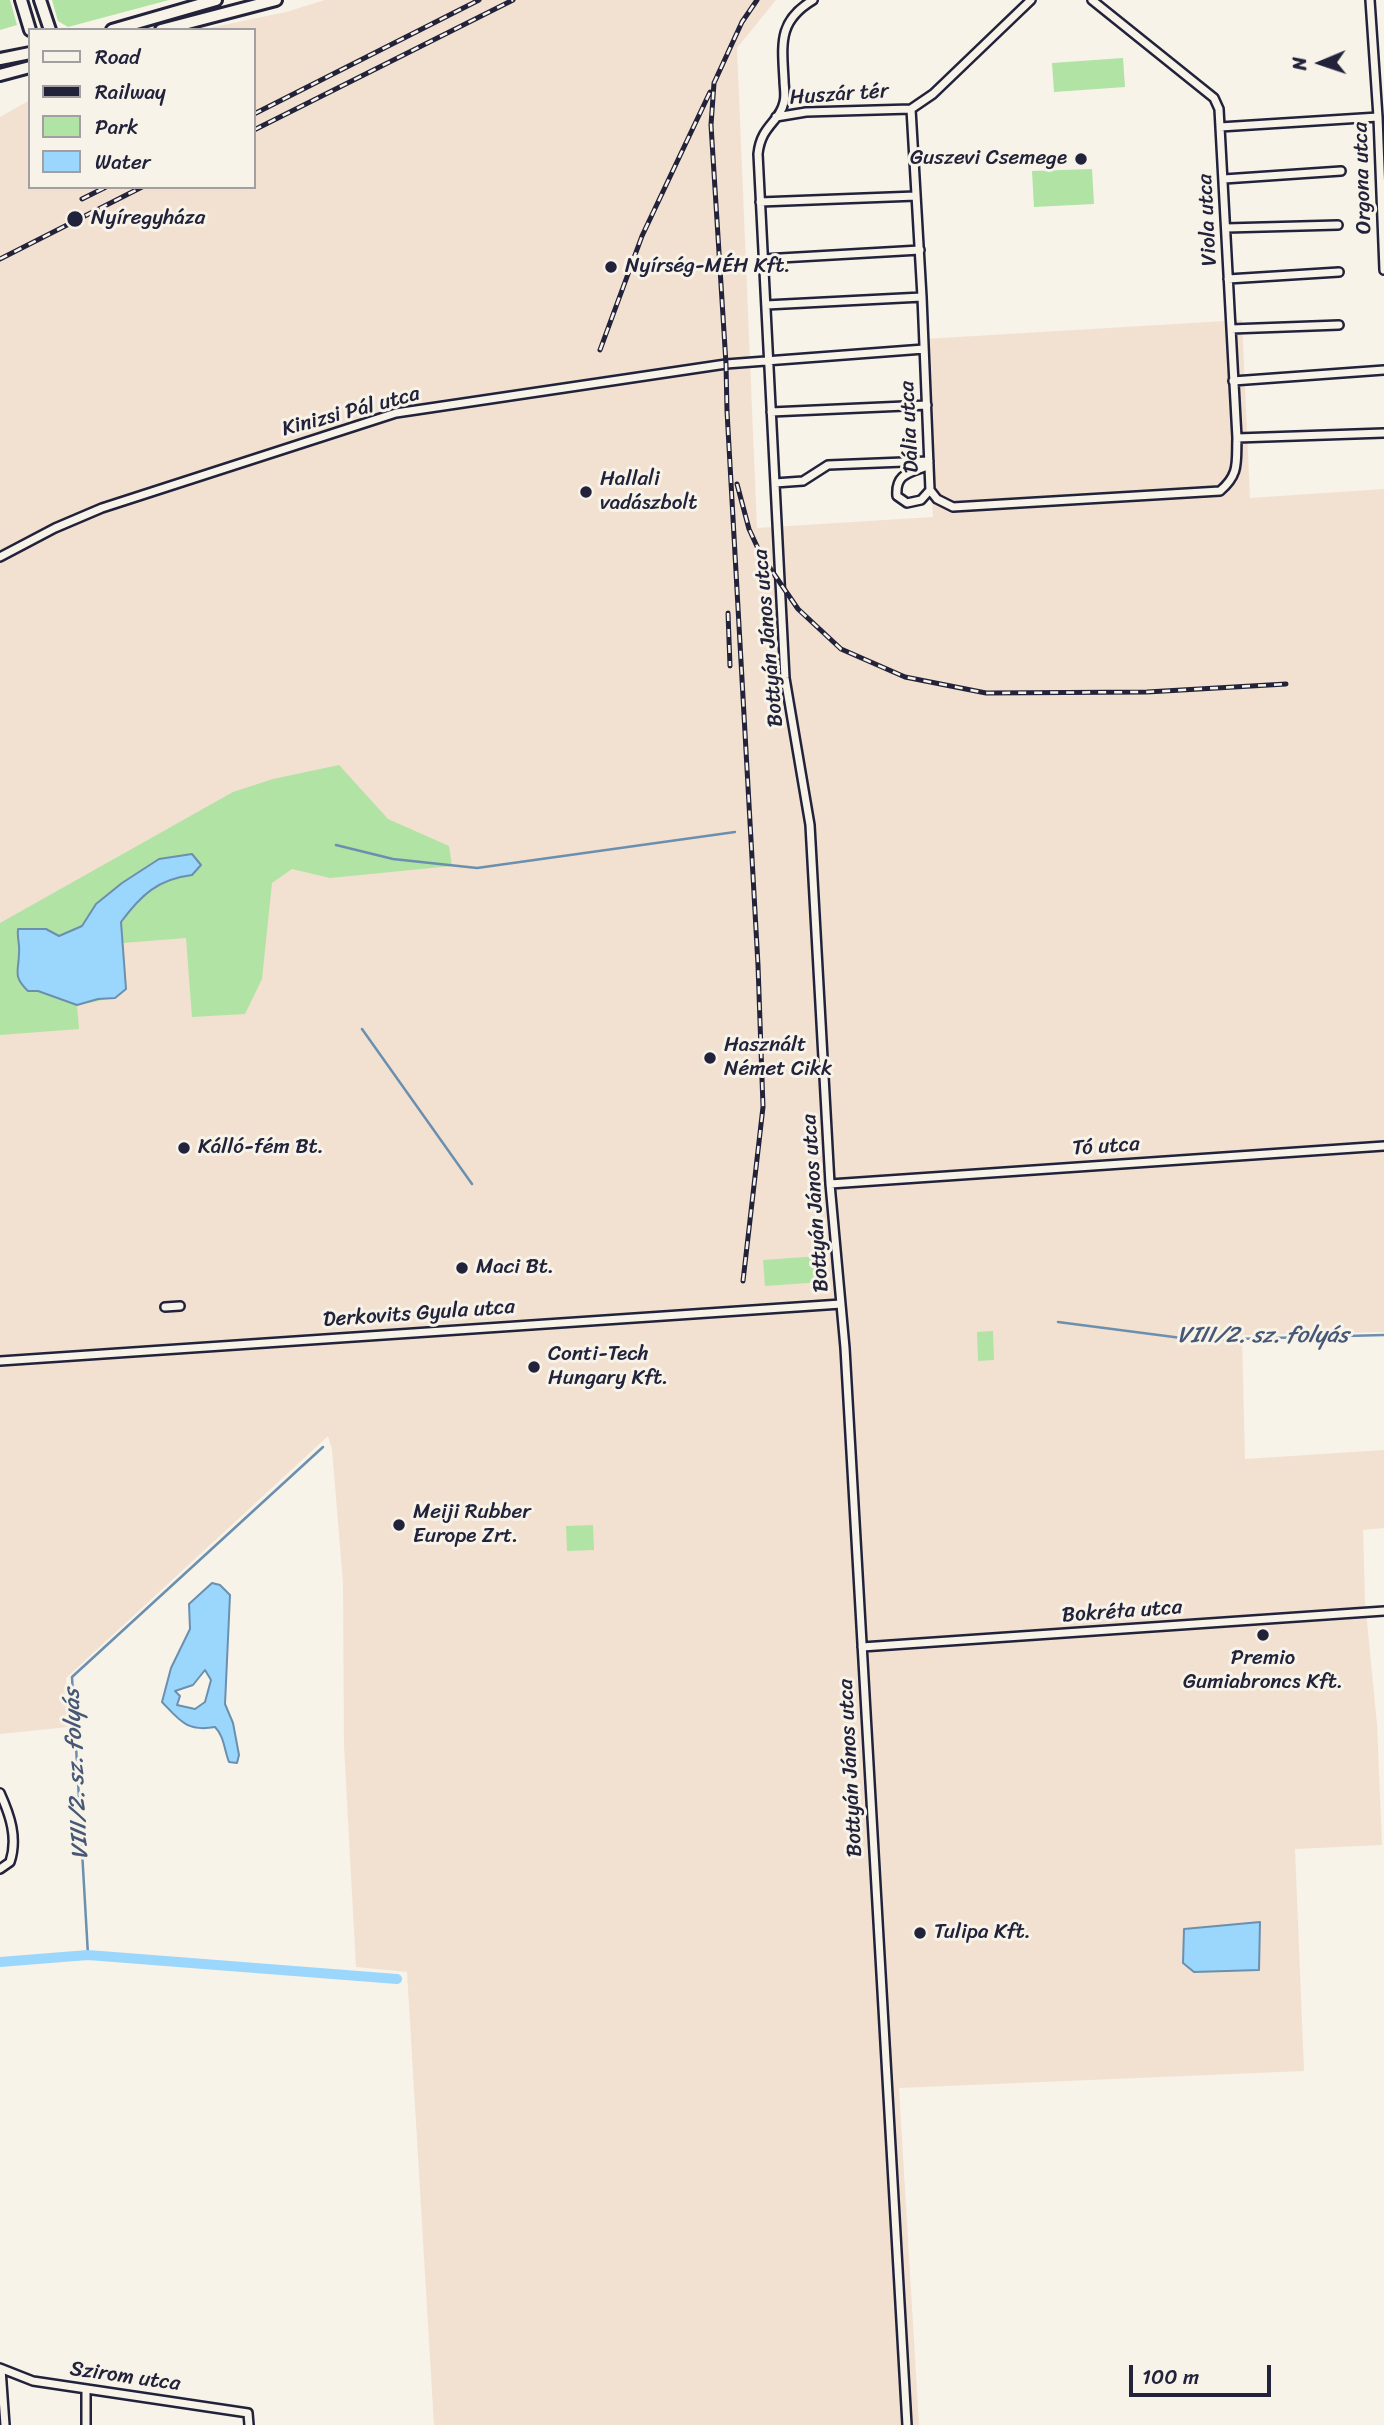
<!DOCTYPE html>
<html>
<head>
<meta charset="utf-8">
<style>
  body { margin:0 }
  #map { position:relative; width:1384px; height:2425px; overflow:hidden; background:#f7f3e8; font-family:Sriracha,sans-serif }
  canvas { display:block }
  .legend { position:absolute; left:28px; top:28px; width:228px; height:161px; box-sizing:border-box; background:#f7f3e8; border:2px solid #a29fa3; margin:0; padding:9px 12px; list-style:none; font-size:21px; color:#22223b }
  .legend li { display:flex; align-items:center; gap:14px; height:35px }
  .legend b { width:35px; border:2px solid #a29fa3 }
  .north { position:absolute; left:1286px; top:28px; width:70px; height:70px; -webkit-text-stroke:5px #f7f3e8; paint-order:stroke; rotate:268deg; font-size:19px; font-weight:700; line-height:28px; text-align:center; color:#22223b }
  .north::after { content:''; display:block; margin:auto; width:24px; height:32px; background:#22223b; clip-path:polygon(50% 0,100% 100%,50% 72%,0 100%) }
  .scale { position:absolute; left:1129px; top:2365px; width:142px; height:32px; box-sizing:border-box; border:4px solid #22223b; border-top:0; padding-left:9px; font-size:21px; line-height:24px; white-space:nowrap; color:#22223b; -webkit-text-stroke:5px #f7f3e8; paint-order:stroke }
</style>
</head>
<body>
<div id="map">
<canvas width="1384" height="2425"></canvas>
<ul class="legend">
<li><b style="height:9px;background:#f7f3e8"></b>Road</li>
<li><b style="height:9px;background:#22223b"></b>Railway</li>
<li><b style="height:19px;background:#b1e3a4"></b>Park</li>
<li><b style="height:19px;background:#9bd7fc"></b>Water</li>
</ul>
<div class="north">N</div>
<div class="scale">100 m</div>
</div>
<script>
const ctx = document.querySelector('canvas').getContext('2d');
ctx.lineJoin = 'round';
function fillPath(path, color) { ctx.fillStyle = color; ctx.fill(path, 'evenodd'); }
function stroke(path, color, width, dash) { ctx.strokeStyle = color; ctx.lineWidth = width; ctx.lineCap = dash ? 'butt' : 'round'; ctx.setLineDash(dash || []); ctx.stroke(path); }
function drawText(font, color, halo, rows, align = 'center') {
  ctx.font = font + ' Sriracha,sans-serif'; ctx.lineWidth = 6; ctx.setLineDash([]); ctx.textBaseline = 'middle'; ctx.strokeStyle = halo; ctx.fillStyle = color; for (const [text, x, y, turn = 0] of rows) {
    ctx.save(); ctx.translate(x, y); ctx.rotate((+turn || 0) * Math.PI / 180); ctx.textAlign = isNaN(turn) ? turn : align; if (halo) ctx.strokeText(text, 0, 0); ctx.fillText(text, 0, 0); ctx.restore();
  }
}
const built = new Path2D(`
  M325,0H776L737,48L757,528L933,517L924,339L1242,320L1250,498L1384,489V1332L1242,1335L1245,1459L1384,1450V1528L1363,1530L1365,1601L1377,1724L1382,1845L1295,1849L1304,2071L899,2088L919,2425H434L407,1972L356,1967L344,1746L343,1583L332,1449L328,1436L66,1678L68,1727L0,1734V117L30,100V187H254V30H200L286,12Z`);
const green = new Path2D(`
  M0,0H10L17,25L0,30Z
  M52,0H169L68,27L58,21Z
  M1123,58L1125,87L1054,92L1052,63Z
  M1092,169L1094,204L1034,207L1032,171Z
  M339,765L388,819L449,846L452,866L330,878L292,869L272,883L262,979L245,1014L192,1017L186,938L123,943L126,989C114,999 94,1002 77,1005L79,1029L0,1035V923L233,792L273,779Z
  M820,1256L822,1282L765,1286L763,1260Z
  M993,1331L994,1360L978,1361L977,1332Z
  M593,1525L594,1550L567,1551L566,1526Z`);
const water = new Path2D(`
  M192,854L201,865L192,875C158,879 141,895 121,922L126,989L115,998L98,999L77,1005L38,991H28C12,976 19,971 19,953C20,945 17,938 18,929H46L59,936L82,926L96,904L122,883L159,859Z
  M212,1583L220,1585L230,1595L225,1704L233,1723L239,1755L237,1763L229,1762C224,1749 224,1736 215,1727C187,1732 180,1721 162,1702L171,1668L190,1629L189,1604ZM205,1670L211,1680L205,1702L195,1709L177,1705L180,1696L175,1691L193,1685Z
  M1260,1922L1259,1970L1194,1972L1183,1963L1184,1929Z`);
const stream = new Path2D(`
  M336,845L393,859L477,868L735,832
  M362,1029L472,1184
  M1058,1322L1197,1340L1384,1335
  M88,1955L72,1677L323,1447`);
const canal = new Path2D(`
  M0,1962L88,1955L397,1979`);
const street = new Path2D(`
  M813,0C778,21 782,43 784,80C784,87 786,95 784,102C780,122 761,125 758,154L785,678L810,825L830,1184L845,1348L907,2425
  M1370,0L1378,117L1384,270
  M911,109L922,297L930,490L937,499L953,507L1220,491C1240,474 1236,462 1237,438L1219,109L1214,98L1092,0
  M776,117L806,112L911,109L933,94L1031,0
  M1220,127L1378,117
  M1224,179L1341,171
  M760,202L916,196
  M1226,228L1338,225
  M763,259L920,250
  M1228,279L1339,272
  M766,305L922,297
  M1231,329L1339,325
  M1233,381L1384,370
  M771,412L927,405
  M1237,438L1384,433
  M929,465C912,473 895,472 897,496L907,503L921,500L930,490
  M775,483L803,481L828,465L929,461
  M0,557L55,528L102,508L396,413L726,364L924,349
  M830,1184L1384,1146
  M165,1307L180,1306
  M0,1361L841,1304
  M862,1647L1384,1611
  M0,1793C10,1815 18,1838 10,1862L0,1869
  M0,2368L33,2381L248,2413L249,2425
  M1,2369L5,2425
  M86,2389V2425`);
const secondary = new Path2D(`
  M21,0L30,30
  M40,0L50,30
  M112,30L216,0
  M161,30L276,0
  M0,59L30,53
  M0,75L30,67`);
const rail = new Path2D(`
  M254,114L479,0
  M254,130L513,0
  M82,199L106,187
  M0,259L142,187
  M600,350L642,236L710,92
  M737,484L749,529L761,555L798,609L841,649L905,677L986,693L1147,692L1286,684
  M728,613L730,666
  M743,1281L763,1107L758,965L727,411L726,364L711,125L714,83L742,22L757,0`);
const markers = [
  [1081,159,7,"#22223b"],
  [75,219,9,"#22223b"],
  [611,267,7,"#22223b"],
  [586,492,7,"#22223b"],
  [710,1058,7,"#22223b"],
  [184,1148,7,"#22223b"],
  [462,1268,7,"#22223b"],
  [534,1367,7,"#22223b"],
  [399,1525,7,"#22223b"],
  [1263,1635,7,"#22223b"],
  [920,1933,7,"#22223b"]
];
const streetNames = [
  ["Huszár tér",839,95,-4],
  ["Orgona utca",1363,178,-92],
  ["Viola utca",1208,220,-93],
  ["Kinizsi Pál utca",351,412,-15],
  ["Dália utca",910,427,-93],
  ["Bottyán János utca",769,638,-95],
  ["Tó utca",1106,1147,-4],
  ["Bottyán János utca",816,1203,-94],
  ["Derkovits Gyula utca",419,1314,-4],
  ["Bokréta utca",1122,1612,-4],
  ["Bottyán János utca",851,1768,-93],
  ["Szirom utca",125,2377,8]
];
const poiNames = [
  ["Guszevi Csemege",1067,159,"right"],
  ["Nyíregyháza",91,219],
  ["Nyírség-MÉH Kft.",625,267],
  ["Hallali",600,480],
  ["vadászbolt",600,504],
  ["Használt",724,1046],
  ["Német Cikk",724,1070],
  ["Kálló-fém Bt.",198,1148],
  ["Maci Bt.",476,1268],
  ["Conti-Tech",548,1355],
  ["Hungary Kft.",548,1379],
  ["Meiji Rubber",413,1513],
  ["Europe Zrt.",413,1537],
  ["Premio",1263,1659,"center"],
  ["Gumiabroncs Kft.",1263,1683,"center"],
  ["Tulipa Kft.",934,1933]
];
const waterNames = [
  ["VIII/2. sz. folyás",1263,1336],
  ["VIII/2. sz. folyás",77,1774,-93]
];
fillPath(built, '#f2e1d0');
fillPath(green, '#b1e3a4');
fillPath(water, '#9bd7fc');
stroke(water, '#6b8faf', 2);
stroke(stream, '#6b8faf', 2.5);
stroke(canal, '#9bd7fc', 10);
stroke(street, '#22223b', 12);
stroke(secondary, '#22223b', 16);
stroke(street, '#f7f3e8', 7);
stroke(secondary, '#f7f3e8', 10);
stroke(rail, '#22223b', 5);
stroke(rail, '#f7f3e8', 2.5, [8]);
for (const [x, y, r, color] of markers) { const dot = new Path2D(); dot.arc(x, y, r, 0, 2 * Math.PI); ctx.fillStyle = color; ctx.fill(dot); stroke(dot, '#f7f3e8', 2.5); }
drawText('21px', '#22223b', '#f7f3e8', streetNames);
drawText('21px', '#22223b', '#f7f3e8', poiNames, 'left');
drawText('italic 23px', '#465875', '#f7f3e8', waterNames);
</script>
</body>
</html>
